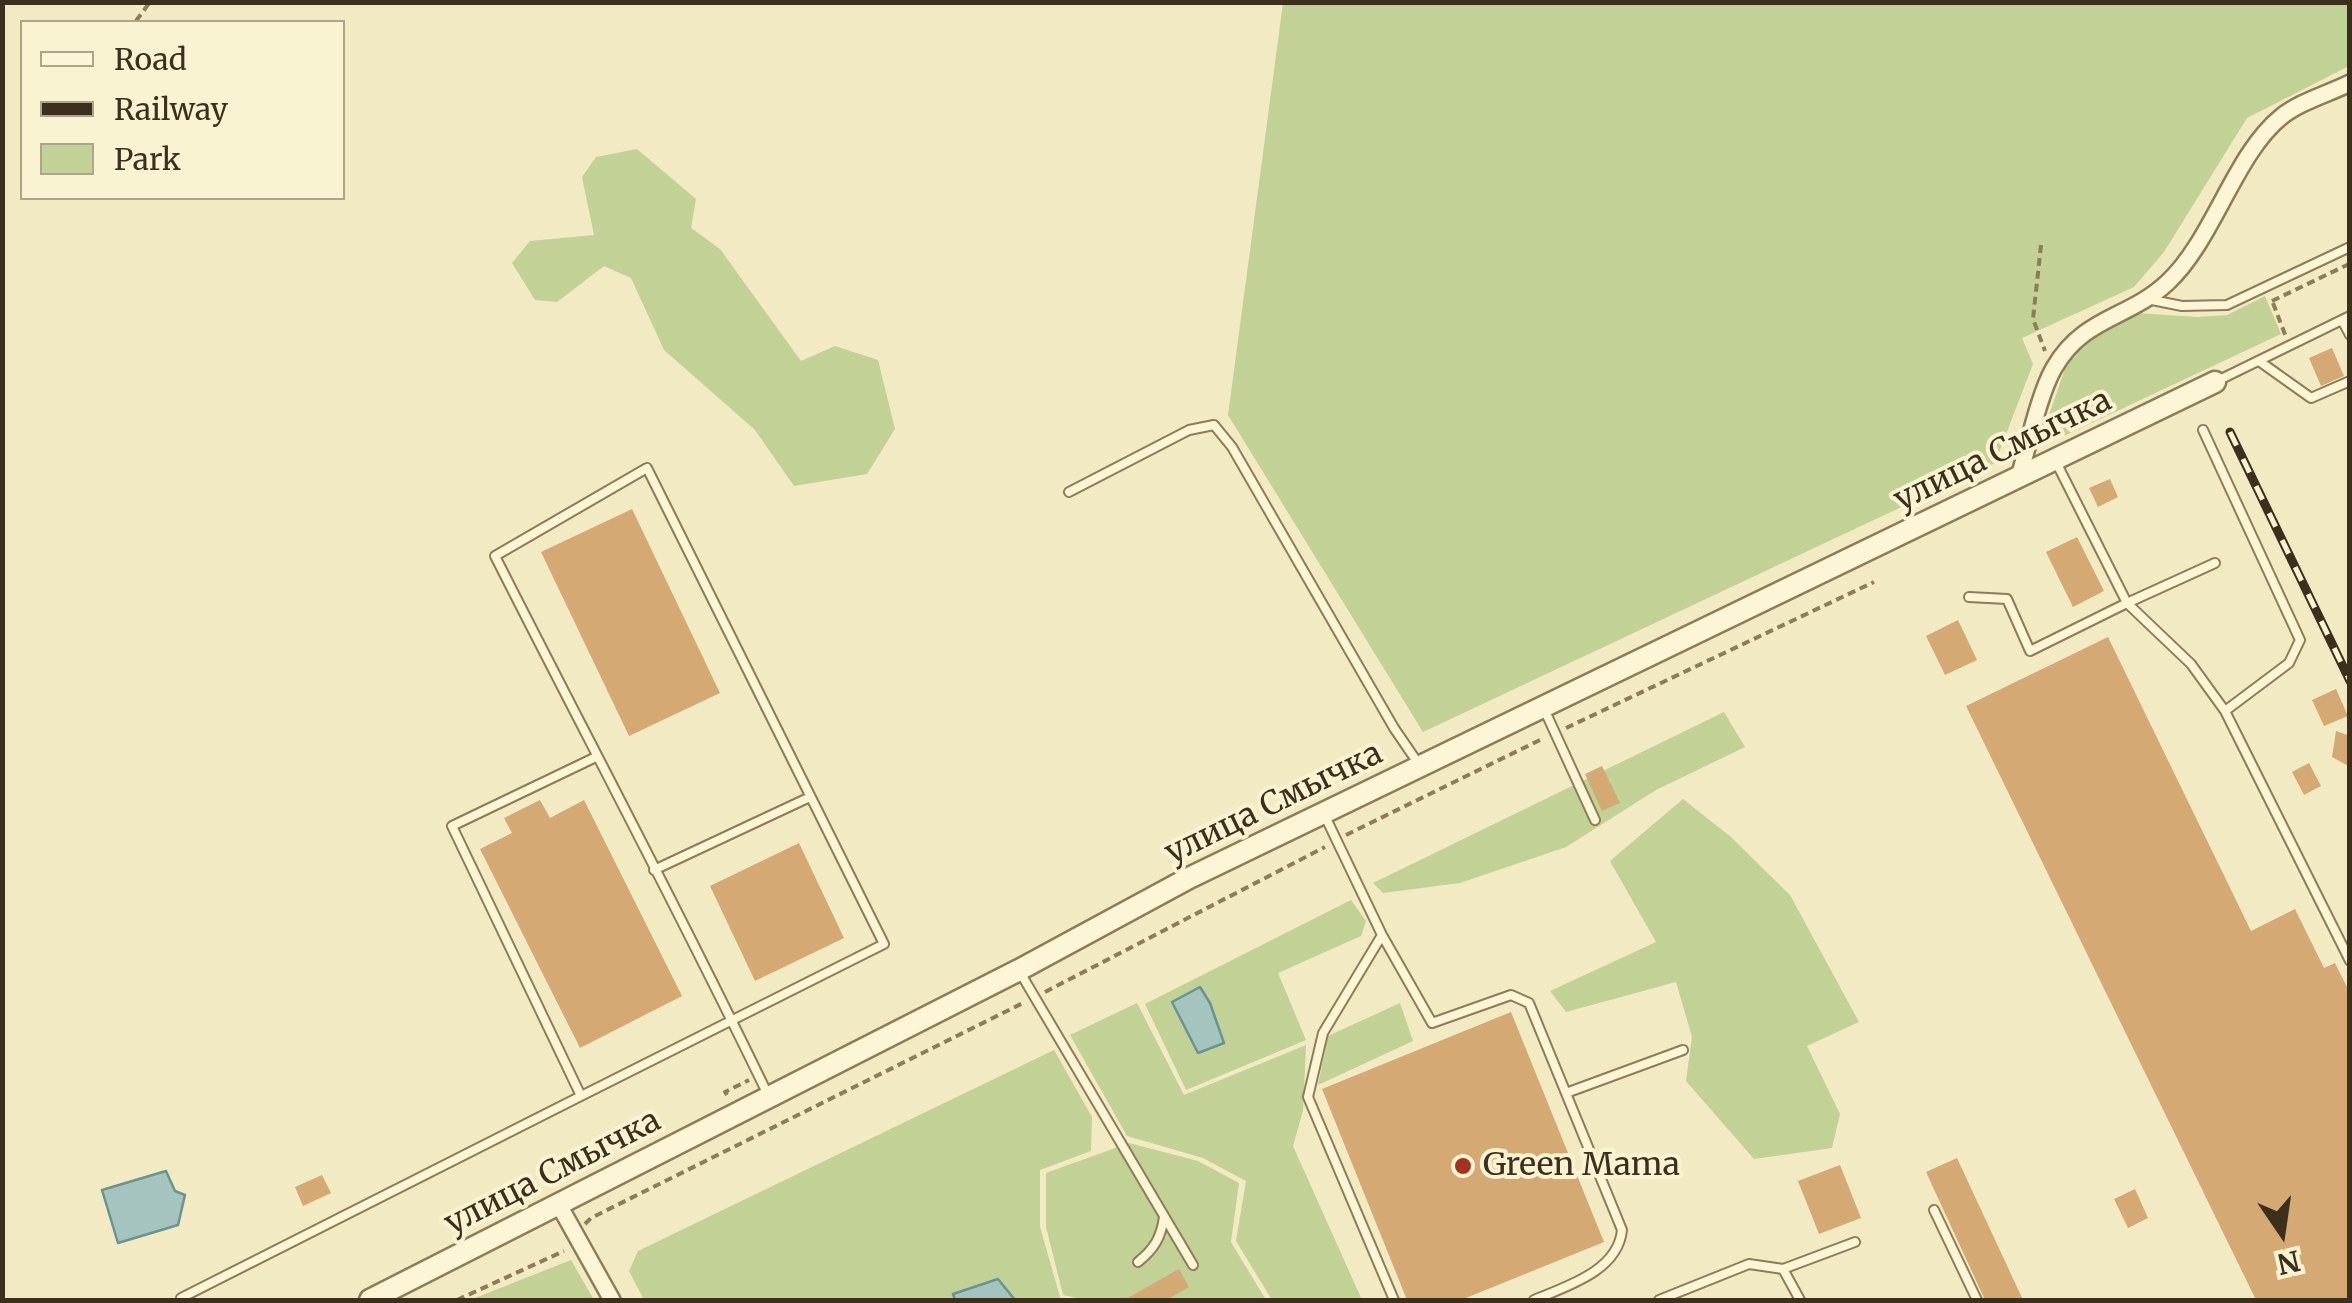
<!DOCTYPE html>
<html>
<head>
<meta charset="utf-8">
<style>
  body { margin:0 }
  #map { position:relative; width:2352px; height:1303px; overflow:hidden; background:#f2eac2; font-family:Merriweather,serif }
  canvas { display:block }
  .frame { position:absolute; inset:0; border:5px solid #3c301d; pointer-events:none }
  .legend { position:absolute; left:20px; top:20px; width:325px; height:180px; box-sizing:border-box; background:#f9f3d2; border:2px solid #ada58a; margin:0; padding:12px 18px; list-style:none; font-size:30px; color:#3c301d }
  .legend li { display:flex; align-items:center; gap:20px; height:50px }
  .legend b { width:50px; border:2px solid #ada58a }
  .north { position:absolute; left:2232px; top:1183px; width:100px; height:100px; -webkit-text-stroke:8px #f9f3d2; paint-order:stroke; rotate:167deg; font-size:28px; font-weight:700; line-height:40px; text-align:center; color:#3c301d }
  .north::after { content:''; display:block; margin:auto; width:35px; height:45px; background:#3c301d; clip-path:polygon(50% 0,100% 100%,50% 72%,0 100%) }
</style>
</head>
<body>
<div id="map">
<canvas width="2352" height="1303"></canvas>
<div class="frame"></div>
<ul class="legend">
<li><b style="height:12px;background:#fcf6d6"></b>Road</li>
<li><b style="height:12px;background:#3c301d"></b>Railway</li>
<li><b style="height:28px;background:#c2d195"></b>Park</li>
</ul>
<div class="north">N</div>
</div>
<script>
const ctx = document.querySelector('canvas').getContext('2d');
ctx.lineJoin = 'round';
function fillPath(path, color) { ctx.fillStyle = color; ctx.fill(path, 'evenodd'); }
function stroke(path, color, width, dash) { ctx.strokeStyle = color; ctx.lineWidth = width; ctx.lineCap = dash ? 'butt' : 'round'; ctx.setLineDash(dash || []); ctx.stroke(path); }
function drawText(font, color, halo, rows, align = 'center') {
  ctx.font = font + ' Merriweather,serif'; ctx.lineWidth = 8; ctx.setLineDash([]); ctx.textBaseline = 'middle'; ctx.strokeStyle = halo; ctx.fillStyle = color; for (const [text, x, y, turn = 0] of rows) {
    ctx.save(); ctx.translate(x, y); ctx.rotate((+turn || 0) * Math.PI / 180); ctx.textAlign = isNaN(turn) ? turn : align; if (halo) ctx.strokeText(text, 0, 0); ctx.fillText(text, 0, 0); ctx.restore();
  }
}
const green = new Path2D(`
  M1283,3H2349V66L2247,118L2164,252L2134,287L2022,338L2033,364L1995,463L1423,732L1228,415Z
  M637,149L696,199L691,228L720,249L801,361L835,346L878,360L895,429L867,474L794,486L755,430L664,350L631,278L604,266L557,302L535,300L512,263L530,241L594,235L582,177L596,157Z
  M2265,296L2281,334L2066,435L2057,436L2050,431L2047,421L2067,363L2099,332L2136,313L2197,317L2227,315Z
  M1724,712L1745,747L1656,790L1566,847L1460,883L1383,893L1373,883Z
  M1683,799L1731,837L1790,895L1859,1022L1807,1046L1840,1114L1832,1148L1754,1159L1686,1081L1692,1037L1676,982L1566,1012L1550,991L1656,942L1610,861Z
  M1351,900L1366,921L1361,936L1278,973L1306,1040L1186,1090L1145,1004Z
  M1137,1003L1184,1095L1306,1045L1303,1111L1293,1146L1362,1300H1272L1236,1241L1246,1181L1203,1158L1127,1136L1070,1035Z
  M1400,1003L1413,1041L1318,1085L1328,1036Z
  M1054,1050L1092,1117L1091,1151L1040,1170V1227L1061,1300H1015L998,1279L953,1295L955,1300H644L629,1271L638,1251Z
  M1129,1143L1198,1161L1239,1183L1231,1242L1266,1300H1086L1063,1295L1046,1227V1173Z
  M571,1260L594,1300H470Z`);
const water = new Path2D(`
  M1200,987L1210,1003L1224,1043L1198,1053L1172,1002Z
  M166,1171L175,1191L185,1195L178,1225L118,1243L102,1190Z
  M998,1279L1015,1300H955L953,1294Z`);
const building = new Path2D(`
  M2332,348L2344,376L2321,386L2309,358Z
  M2110,479L2118,497L2098,507L2089,488Z
  M632,509L720,693L629,736L541,552Z
  M2077,537L2104,591L2073,607L2046,552Z
  M1958,620L1977,660L1945,675L1926,636Z
  M2108,637L2251,931L2295,909L2324,968L2335,963L2350,993V1300H2256L1966,706Z
  M2336,689L2348,716L2324,726L2312,700Z
  M2336,731L2350,736V767L2332,757Z
  M2309,763L2321,786L2304,795L2292,772Z
  M1602,766L1620,803L1602,811L1585,774Z
  M540,800L550,818L584,800L682,996L580,1048L480,849L512,833L504,818Z
  M799,843L844,938L755,981L710,886Z
  M1511,1012L1604,1242L1461,1300H1407L1322,1089Z
  M1957,1158L2023,1300H1985L1926,1172Z
  M1840,1165L1861,1218L1819,1234L1798,1181Z
  M322,1175L331,1193L303,1206L295,1187Z
  M2135,1189L2148,1218L2128,1228L2114,1199Z
  M1179,1269L1189,1287L1166,1300H1124Z`);
const path = new Path2D(`
  M136,21L150,2
  M2041,245L2033,319L2045,351
  M2272,301L2349,264
  M2273,303L2286,337
  M1566,728L1874,582
  M1346,835L1544,738
  M1045,992L1325,847
  M727,1095L725,1092L749,1080
  M585,1224L591,1218L1023,1003
  M457,1300L564,1251`);
const service = new Path2D(`
  M2147,299L2182,306L2227,305L2350,247
  M2342,320L2350,335
  M2259,361L2311,398L2350,381
  M2215,382L2350,316
  M2203,430L2300,640L2289,663L2225,711
  M1069,492L1189,430L1214,425L1232,447L1394,728L1420,766
  M2215,563L2127,603L2191,664L2225,711L2350,961
  M1969,597L2007,599L2030,651L2127,603L2055,460
  M1545,711L1595,820
  M596,757L452,826L581,1096L884,944L647,468L495,556C586,736 681,914 768,1095
  M1324,814L1382,935L1323,1033L1308,1097L1394,1300
  M654,870L810,797
  M1382,935L1432,1023L1511,995L1529,1003L1622,1230C1618,1271 1567,1286 1534,1300
  M1021,974L1193,1265
  M1566,1093L1683,1050
  M1934,1210L1977,1300
  M1138,1262C1154,1249 1161,1238 1164,1217
  M1783,1269L1855,1242
  M181,1298L581,1096
  M1659,1300L1749,1264L1783,1269L1800,1300`);
const minor = new Path2D(`
  M2019,477C2028,447 2039,394 2054,368C2084,316 2129,319 2168,282C2213,240 2235,154 2281,117C2299,102 2328,94 2350,83
  M559,1205L612,1300`);
const tertiary = new Path2D(`
  M370,1300L1019,970L1189,878L2215,382`);
const rail = new Path2D(`
  M2230,432L2350,681`);
const markers = [
  [1463,1166,10,"#a33221"]
];
const streetNames = [
  ["улица Смычка",2003,451,-26],
  ["улица Смычка",1274,804,-26],
  ["улица Смычка",553,1173,-27]
];
const poiNames = [
  ["Green Mama",1483,1166]
];
fillPath(green, '#c2d195');
fillPath(water, '#a5c4bf');
stroke(water, '#6a948f', 2.5);
fillPath(building, '#d4a974');
stroke(service, '#8e7c57', 12);
stroke(minor, '#8e7c57', 20);
stroke(tertiary, '#8e7c57', 25);
stroke(path, '#8e7c57', 4, [8, 5]);
stroke(service, '#fcf6d6', 8);
stroke(minor, '#fcf6d6', 15);
stroke(tertiary, '#fcf6d6', 20);
stroke(rail, '#3c301d', 9);
stroke(rail, '#f9f3d2', 5, [15]);
for (const [x, y, r, color] of markers) { const dot = new Path2D(); dot.arc(x, y, r, 0, 2 * Math.PI); ctx.fillStyle = color; ctx.fill(dot); stroke(dot, '#f9f3d2', 4); }
drawText('32px', '#3c301d', '#f9f3d2', streetNames);
drawText('32px', '#3c301d', '#f9f3d2', poiNames, 'left');
</script>
</body>
</html>
